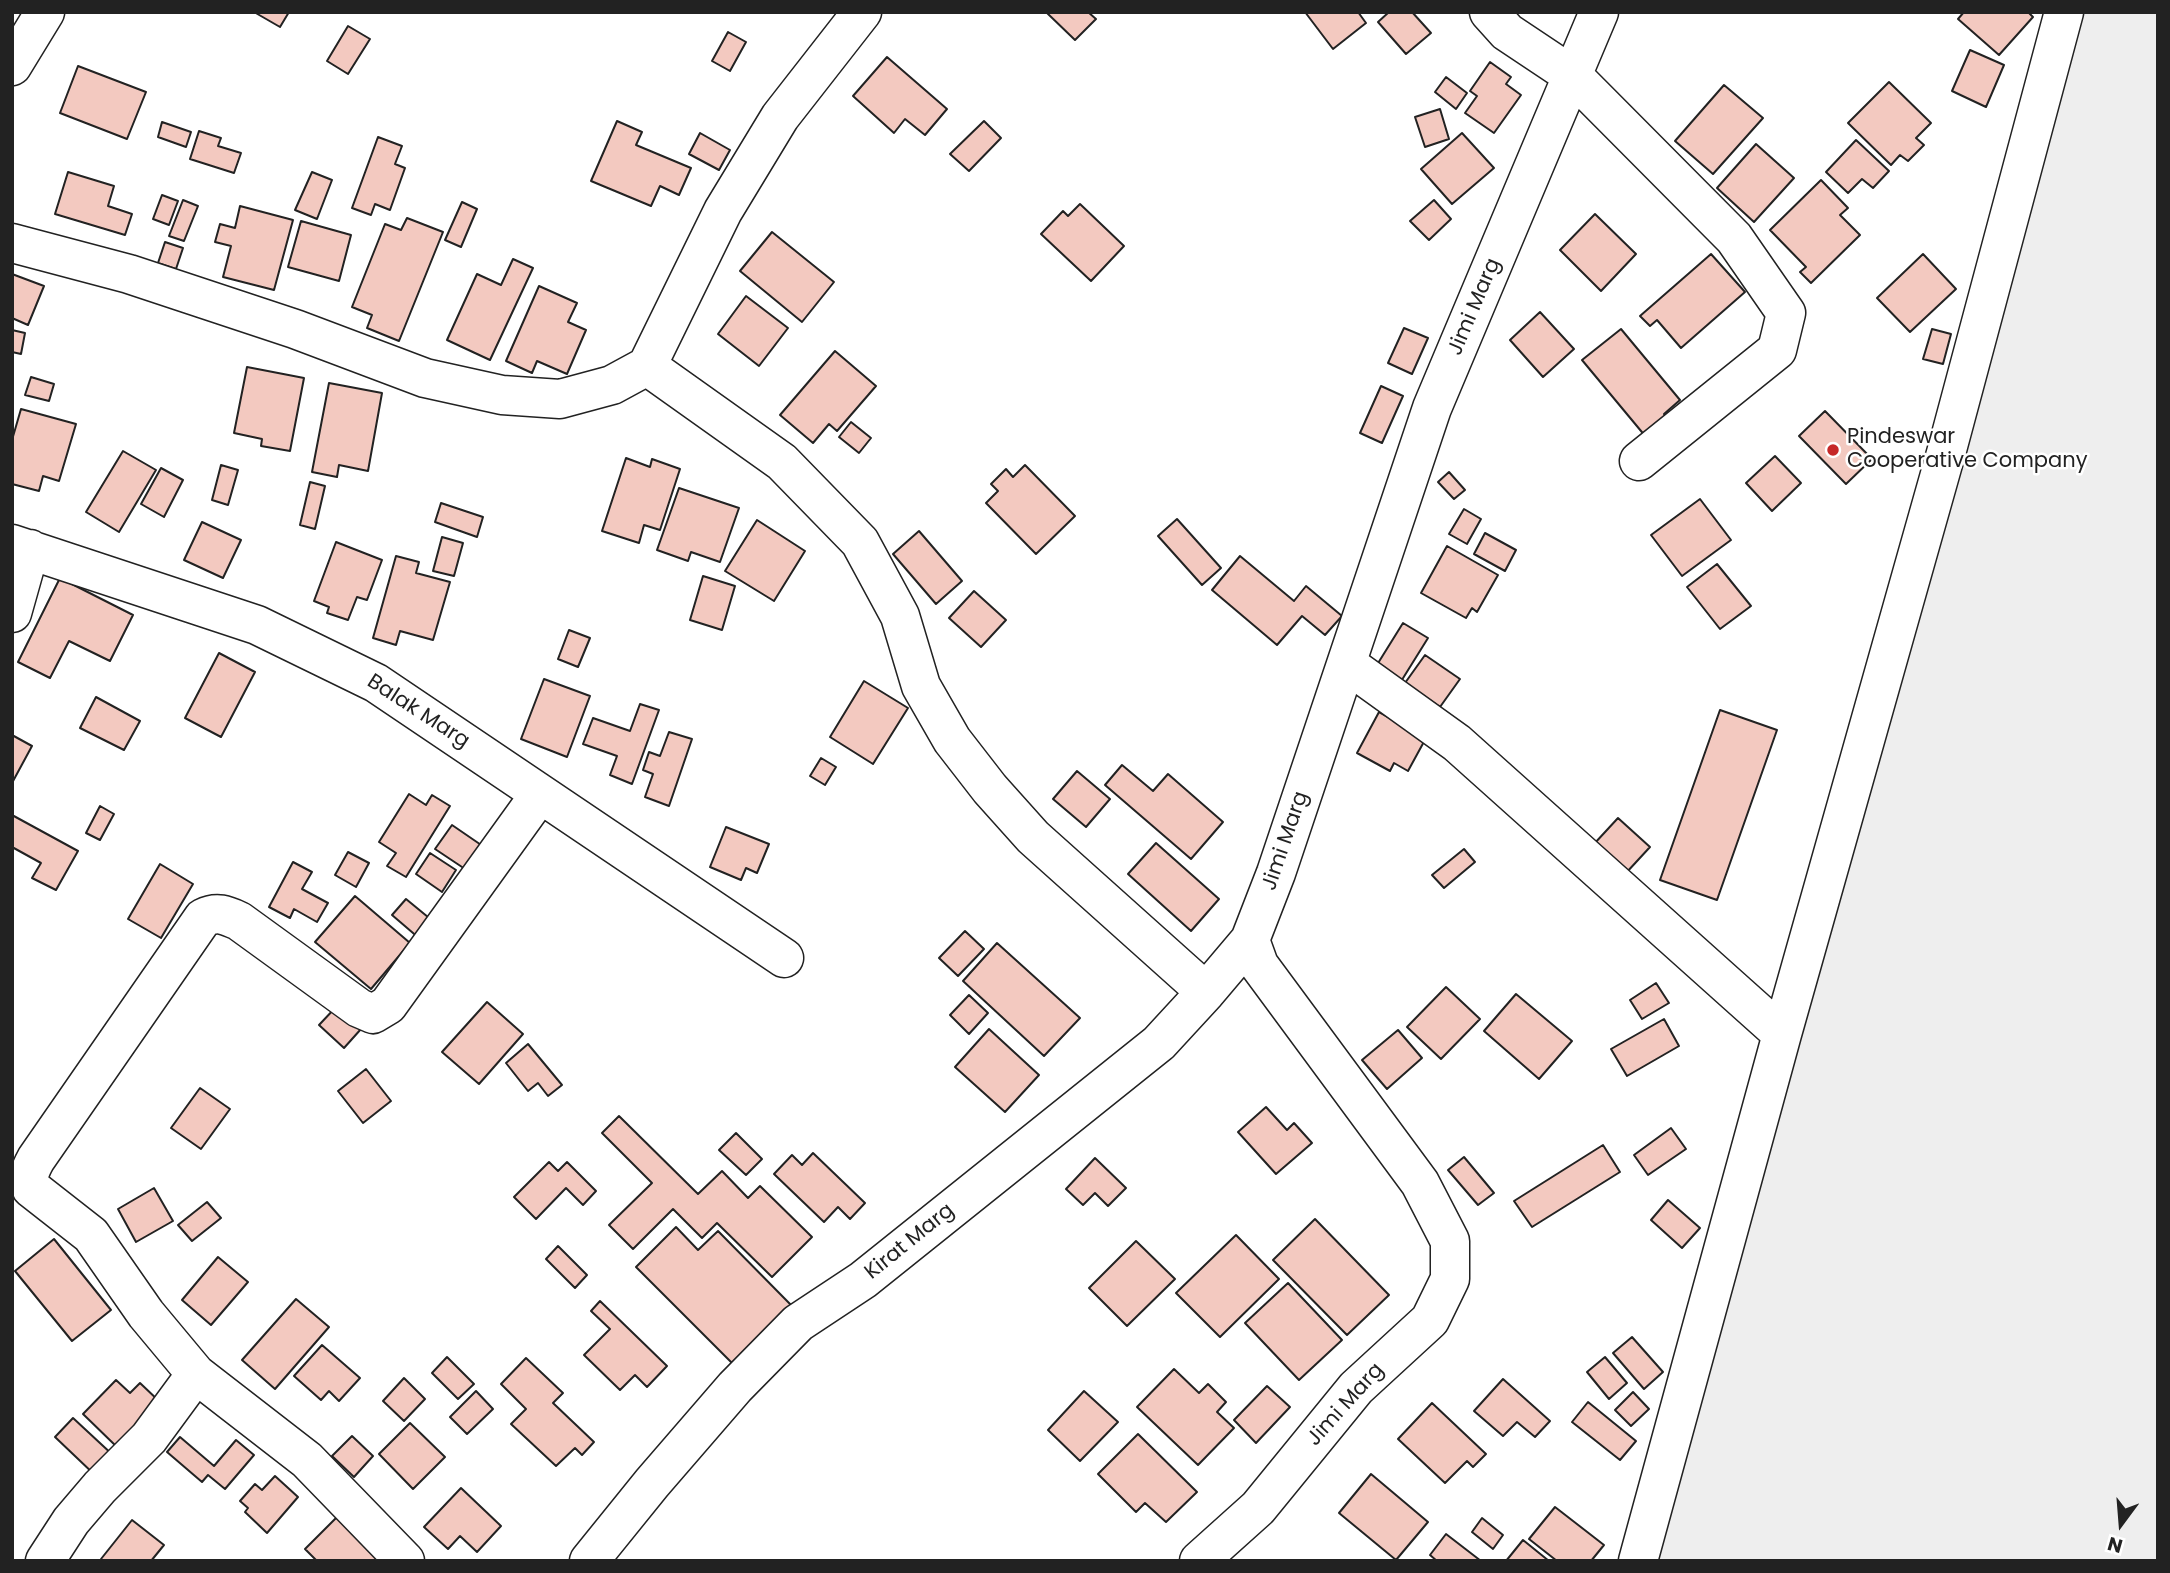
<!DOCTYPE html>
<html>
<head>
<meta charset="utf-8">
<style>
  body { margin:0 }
  #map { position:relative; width:2170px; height:1573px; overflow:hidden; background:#fff; font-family:Poppins,sans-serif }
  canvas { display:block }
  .frame { position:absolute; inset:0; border:14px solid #222; pointer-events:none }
  .north { position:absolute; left:2086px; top:1489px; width:70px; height:70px; -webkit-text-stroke:5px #fff; paint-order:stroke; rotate:196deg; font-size:19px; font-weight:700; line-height:28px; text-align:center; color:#222 }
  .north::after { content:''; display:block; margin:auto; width:24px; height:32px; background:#222; clip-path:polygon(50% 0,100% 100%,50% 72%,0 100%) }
</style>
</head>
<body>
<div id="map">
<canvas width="2170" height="1573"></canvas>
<div class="frame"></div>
<div class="north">N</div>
</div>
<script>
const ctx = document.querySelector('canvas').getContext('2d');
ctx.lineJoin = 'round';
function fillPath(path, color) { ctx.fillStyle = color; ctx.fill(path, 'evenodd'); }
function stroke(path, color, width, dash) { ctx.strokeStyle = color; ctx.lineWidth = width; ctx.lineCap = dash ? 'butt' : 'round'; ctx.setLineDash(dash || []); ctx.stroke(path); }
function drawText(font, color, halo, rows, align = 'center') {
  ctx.font = font + ' Poppins,sans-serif'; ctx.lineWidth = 5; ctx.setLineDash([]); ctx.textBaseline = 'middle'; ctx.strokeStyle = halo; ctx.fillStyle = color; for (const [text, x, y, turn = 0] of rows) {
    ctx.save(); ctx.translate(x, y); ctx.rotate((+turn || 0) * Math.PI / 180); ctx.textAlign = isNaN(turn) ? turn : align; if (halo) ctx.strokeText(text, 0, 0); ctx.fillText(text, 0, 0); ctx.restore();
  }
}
const green = new Path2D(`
  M2064,12H2158V1561H1638Z`);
const building = new Path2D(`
  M254,12H289L280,27Z
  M1088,12L1096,19L1075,40L1047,13Z
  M1305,12H1358L1366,23L1333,49Z
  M1389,12H1412L1431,33L1406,54L1378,22Z
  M1964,12H2028L2033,17L1999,55L1958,19Z
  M348,26L370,39L348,74L327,61Z
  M728,32L746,42L730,71L712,61Z
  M1970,50L2004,65L1986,107L1952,91Z
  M887,57L947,109L925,135L905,119L894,133L853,96Z
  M1490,62L1511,77L1506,84L1521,95L1494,133L1465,113L1477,96L1470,91Z
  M78,66L146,92L127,139L60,113Z
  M1446,77L1467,93L1456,109L1435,92Z
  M1889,82L1931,123L1916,138L1924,145L1908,161L1900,155L1891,165L1848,123Z
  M1724,85L1763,118L1713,174L1675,141Z
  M1440,109L1449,139L1425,147L1415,117Z
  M617,121L642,132L636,145L691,168L679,195L660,186L651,206L591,181Z
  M984,121L1001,138L969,171L950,154Z
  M162,122L191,132L186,147L158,137Z
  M199,131L221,138L218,146L241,153L234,173L190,159Z
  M700,133L730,150L719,170L689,154Z
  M1462,133L1494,168L1452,204L1421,169Z
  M378,137L402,146L395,164L405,168L390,210L375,204L371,215L352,208Z
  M1856,140L1889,171L1873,188L1862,179L1848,193L1826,172Z
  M1756,144L1794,178L1754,222L1717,188Z
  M68,172L114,186L108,206L132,214L125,235L55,214Z
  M312,172L332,180L317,219L295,210Z
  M1821,180L1848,208L1840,215L1860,235L1811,283L1800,272L1806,267L1770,230Z
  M162,195L178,201L169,225L153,219Z
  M183,200L198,206L184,241L169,236Z
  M1434,200L1451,219L1429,240L1410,221Z
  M462,202L477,209L461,247L445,240Z
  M1080,204L1124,246L1091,281L1041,234L1063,211L1068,216Z
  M240,206L293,220L274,290L223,277L231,246L215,242L220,224L235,228Z
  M1595,214L1636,254L1601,291L1560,250Z
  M407,218L443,232L399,341L367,328L372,315L352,307L385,224L401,230Z
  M301,221L351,235L339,281L288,267Z
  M772,232L834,282L802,322L740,271Z
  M165,242L183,248L176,269L158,263Z
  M1711,254L1745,292L1681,348L1657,320L1650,326L1640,316Z
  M1923,254L1956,289L1910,332L1877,298Z
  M513,259L533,268L490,360L447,340L477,274L501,285Z
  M12,274L44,286L28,325L12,318Z
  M539,286L577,303L568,322L586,330L567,374L537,361L532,373L506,361Z
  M746,296L788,328L759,366L718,334Z
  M1540,312L1574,349L1543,377L1510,340Z
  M1404,328L1428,338L1412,374L1388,363Z
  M1621,329L1680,400L1664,414L1669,419L1646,437L1582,360Z
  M1932,329L1951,334L1943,364L1923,359Z
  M12,330L25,333L21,354L12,352Z
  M835,351L876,386L837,431L829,424L813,443L780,415Z
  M247,367L304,378L290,451L261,446L262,439L234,433Z
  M31,377L54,384L49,401L25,395Z
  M329,383L382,393L368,471L339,465L337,477L312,472Z
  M1381,386L1403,396L1382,443L1360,433Z
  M21,409L76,424L59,481L43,476L39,491L12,484V440Z
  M1825,411L1872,459L1846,484L1799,436Z
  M851,422L871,438L859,453L839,437Z
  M123,451L156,470L119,532L86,512Z
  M1775,456L1801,483L1772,511L1746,483Z
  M626,458L650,467L652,459L680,469L660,530L644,525L639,543L602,531Z
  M221,465L238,470L228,505L212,500Z
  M1025,465L1075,516L1036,554L986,503L998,491L991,484L1006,469L1013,477Z
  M161,468L183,480L164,517L141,504Z
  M1449,472L1465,490L1454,499L1438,482Z
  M310,482L325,486L315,529L300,525Z
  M679,488L739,508L720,562L691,552L688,561L657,550Z
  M1700,499L1731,540L1682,576L1651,535Z
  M441,503L483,517L477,537L435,522Z
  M1464,509L1481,519L1467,544L1449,534Z
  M1177,519L1221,568L1202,585L1158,536Z
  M757,520L805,551L774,601L725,571Z
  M202,522L241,540L223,578L184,560Z
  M919,531L962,581L936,604L893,554Z
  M1485,533L1516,550L1505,571L1474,554Z
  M442,537L463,543L454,576L433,571Z
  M336,542L382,560L367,600L357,597L348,620L327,613L329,607L314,601Z
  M1447,546L1498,575L1477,612L1472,608L1466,618L1421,593Z
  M396,556L419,562L416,573L450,582L433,640L400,631L396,645L373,638Z
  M1240,556L1294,601L1306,586L1342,616L1325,635L1302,616L1277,645L1212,590Z
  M1717,564L1751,606L1720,629L1687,587Z
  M703,576L735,586L722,630L690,620Z
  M60,578L133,615L110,661L69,641L50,678L18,662Z
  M974,591L1006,620L981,647L949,618Z
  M1403,623L1428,638L1400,683L1375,668Z
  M569,630L590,638L578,667L558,659Z
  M219,653L255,672L221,737L185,718Z
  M1425,655L1460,679L1440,707L1405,683Z
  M544,679L590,696L567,757L521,739Z
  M864,681L908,708L873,764L830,737Z
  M96,697L140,721L124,750L80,728Z
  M640,704L659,710L632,784L610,775L617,756L583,744L593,718L630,731Z
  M1720,710L1777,730L1717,900L1660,880Z
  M1379,712L1426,738L1408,771L1394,763L1390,771L1357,753Z
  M669,732L692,739L669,806L645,797L653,774L643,770L649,752L660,756Z
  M12,735L32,746L12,783Z
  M821,758L836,767L825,785L810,776Z
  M1122,765L1153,791L1168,774L1223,822L1191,859L1105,785Z
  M1077,771L1110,799L1086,827L1053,799Z
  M409,794L426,805L432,795L450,806L406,877L387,866L396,853L379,842Z
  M100,806L114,814L100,840L86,833Z
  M12,815L78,851L56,890L32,878L41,863L12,847Z
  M1618,818L1650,847L1626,873L1594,844Z
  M452,825L487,849L471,873L435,849Z
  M726,827L769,844L757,873L746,868L741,880L710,867Z
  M1156,843L1219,899L1191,931L1128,874Z
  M1464,849L1475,862L1444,888L1432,875Z
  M348,852L369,863L356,887L335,875Z
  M430,853L456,870L442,892L416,874Z
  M293,862L312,872L302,889L328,903L317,922L294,909L290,918L269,907Z
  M160,864L193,884L161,938L128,919Z
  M355,896L410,943L371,989L315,942Z
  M406,899L434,922L420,939L392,915Z
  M965,931L984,949L958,976L939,958Z
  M997,943L1080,1018L1044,1056L963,981Z
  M1656,983L1669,1003L1642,1019L1630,1000Z
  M1446,987L1480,1019L1441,1059L1407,1027Z
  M1516,994L1572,1041L1539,1079L1484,1031Z
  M969,995L988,1013L969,1034L950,1015Z
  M487,1002L523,1034L479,1084L442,1052Z
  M336,1007L361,1029L344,1048L319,1025Z
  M1664,1019L1679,1046L1627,1076L1611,1049Z
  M989,1029L1039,1075L1005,1112L955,1067Z
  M1398,1030L1422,1058L1387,1089L1362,1060Z
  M528,1044L562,1085L548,1096L538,1083L528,1091L506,1063Z
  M366,1069L391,1101L363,1123L338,1091Z
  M200,1088L230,1109L201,1149L171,1128Z
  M1266,1107L1287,1130L1294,1123L1312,1143L1276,1174L1238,1132Z
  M619,1116L698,1194L722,1171L748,1198L760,1186L812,1237L772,1277L717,1223L702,1238L673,1209L633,1249L609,1225L652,1183L602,1133Z
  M1671,1128L1686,1149L1648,1175L1634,1155Z
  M736,1133L762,1159L746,1175L719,1150Z
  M1603,1145L1620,1172L1532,1227L1514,1201Z
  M813,1153L865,1203L850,1219L838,1207L824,1222L774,1174L792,1155L802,1165Z
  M1464,1157L1494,1193L1478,1205L1448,1170Z
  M1095,1158L1126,1188L1108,1206L1095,1193L1083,1205L1066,1189Z
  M549,1162L558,1171L567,1162L596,1191L583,1205L566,1188L536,1219L514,1197Z
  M154,1188L173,1221L136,1242L118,1209Z
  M1668,1200L1700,1228L1682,1248L1651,1220Z
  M207,1202L221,1218L192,1241L178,1225Z
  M1315,1219L1389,1295L1347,1335L1273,1260Z
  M676,1227L698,1250L718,1231L791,1305L732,1363L636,1267Z
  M1236,1235L1279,1279L1220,1337L1176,1293Z
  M54,1239L111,1310L72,1341L15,1271Z
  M1136,1241L1175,1279L1127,1326L1089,1288Z
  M558,1246L587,1275L575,1288L546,1259Z
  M218,1257L248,1282L211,1325L182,1300Z
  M1288,1283L1342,1340L1299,1380L1245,1323Z
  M296,1299L329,1327L275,1389L242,1360Z
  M600,1301L667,1366L647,1387L635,1375L620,1390L584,1355L610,1329L591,1311Z
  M1632,1337L1663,1372L1644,1389L1613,1353Z
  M322,1345L360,1378L339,1401L329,1391L321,1400L294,1376Z
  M447,1357L474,1384L458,1399L432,1373Z
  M1605,1357L1627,1383L1609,1399L1587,1372Z
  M526,1358L563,1393L553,1403L594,1442L582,1455L575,1448L556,1466L511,1424L526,1409L501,1384Z
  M1174,1369L1199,1393L1208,1384L1226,1402L1217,1412L1234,1428L1198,1465L1137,1407Z
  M404,1378L425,1399L404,1421L383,1401Z
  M1503,1379L1550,1421L1535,1437L1517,1422L1503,1436L1474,1411Z
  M116,1380L130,1393L140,1383L161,1403L118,1448L83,1414Z
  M1267,1386L1290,1407L1256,1443L1234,1420Z
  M476,1391L493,1409L467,1434L450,1417Z
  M1084,1391L1118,1422L1080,1461L1048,1430Z
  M1633,1392L1649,1409L1631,1426L1615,1410Z
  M1588,1402L1636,1441L1620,1460L1572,1422Z
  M1432,1403L1486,1454L1473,1467L1467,1461L1445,1483L1398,1439Z
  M73,1418L115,1457L97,1477L55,1437Z
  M410,1423L445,1457L413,1489L379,1454Z
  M1138,1434L1197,1492L1166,1522L1145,1503L1136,1512L1098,1474Z
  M352,1436L373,1456L354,1477L332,1456Z
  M180,1437L214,1466L236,1440L254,1455L225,1489L208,1475L202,1482L167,1452Z
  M1371,1474L1428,1522L1396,1560L1339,1513Z
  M275,1476L298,1497L267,1533L245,1512L248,1508L240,1501L255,1484L262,1490Z
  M461,1488L501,1526L477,1552L460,1536L448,1549L424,1527Z
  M1555,1507L1604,1545L1591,1561H1557L1529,1539Z
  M341,1513L391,1561H317L305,1549Z
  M1482,1518L1503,1535L1493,1549L1472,1532Z
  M132,1520L164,1545L151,1561H103L101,1559Z
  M1446,1534L1481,1561H1437L1430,1555Z
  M1523,1540L1549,1561H1506Z`);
const minor = new Path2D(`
  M1489,12L1507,32L1573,76L1734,238L1786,313L1777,350L1639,461
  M12,66L45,12
  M12,243L129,274L295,329L425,378L502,395L560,399L612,385L647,366L723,211L780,117L862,12
  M647,366L782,462L860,542L900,616L921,686L952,740L990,789L1033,837L1206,992
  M12,544L257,625L376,683L784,958
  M12,613L30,549
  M1347,664L1457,743L1782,1034
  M45,1561L71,1521L100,1487L149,1438L196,1374
  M405,1561L307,1460L196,1374L146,1314L91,1235L31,1188C27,1176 30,1170 36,1159L203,918C217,911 226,915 239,921L359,1008L373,1014L388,1005L540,794
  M589,1561L652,1483L735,1387L798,1323L863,1280L1159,1043L1206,992L1250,940
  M1199,1561L1258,1508L1356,1388L1430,1320L1450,1279V1241L1420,1183L1259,965L1250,940L1276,873L1432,408L1599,12
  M1638,1561L1782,1034L1948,446L2064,12`);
const markers = [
  [1833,450,7,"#c62828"]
];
const streetNames = [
  ["Jimi Marg",1475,307,-67],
  ["Balak Marg",418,712,33],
  ["Jimi Marg",1286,841,-71],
  ["Kirat Marg",910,1242,-39],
  ["Jimi Marg",1346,1405,-48]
];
const poiNames = [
  ["Pindeswar",1847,438],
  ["Cooperative Company",1847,462]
];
fillPath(green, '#eee');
stroke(green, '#6f6f6f', 2);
fillPath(building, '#f3c9c0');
stroke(building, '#222', 2);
stroke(minor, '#222', 41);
stroke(minor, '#fff', 38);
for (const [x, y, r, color] of markers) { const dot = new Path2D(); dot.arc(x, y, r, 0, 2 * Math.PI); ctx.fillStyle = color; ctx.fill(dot); stroke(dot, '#fff', 2.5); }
drawText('21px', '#222', '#fff', streetNames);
drawText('21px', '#222', '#fff', poiNames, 'left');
</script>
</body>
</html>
